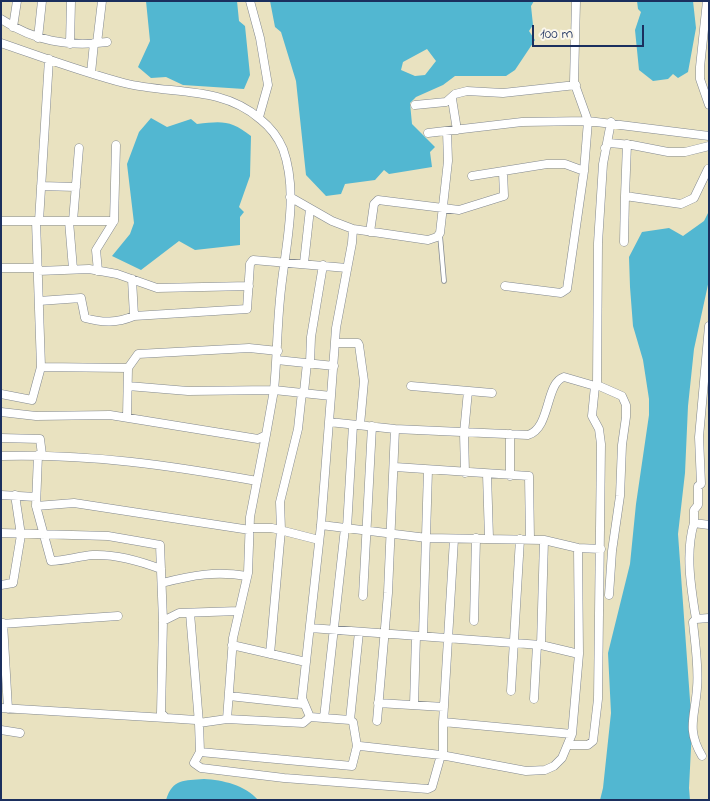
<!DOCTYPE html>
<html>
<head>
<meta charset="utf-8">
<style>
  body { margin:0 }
  #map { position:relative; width:710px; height:801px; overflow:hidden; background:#e9e2c0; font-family:"Indie Flower",sans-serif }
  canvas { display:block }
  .frame { position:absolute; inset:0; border:2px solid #1b2f5e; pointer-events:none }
  .scale { position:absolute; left:532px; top:25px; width:112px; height:22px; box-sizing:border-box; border:2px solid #1b2f5e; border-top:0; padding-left:6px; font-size:15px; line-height:18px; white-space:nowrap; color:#1b2f5e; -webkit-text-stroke:4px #fbf7ec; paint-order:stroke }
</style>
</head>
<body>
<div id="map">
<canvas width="710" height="801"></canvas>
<div class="frame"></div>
<div class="scale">100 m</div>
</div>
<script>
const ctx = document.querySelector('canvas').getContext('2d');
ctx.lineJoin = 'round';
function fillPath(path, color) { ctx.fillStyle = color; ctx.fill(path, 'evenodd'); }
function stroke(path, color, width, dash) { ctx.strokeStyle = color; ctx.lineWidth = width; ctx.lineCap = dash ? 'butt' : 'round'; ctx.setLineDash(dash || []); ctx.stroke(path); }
const water = new Path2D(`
  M146,1H237L239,21L245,26L250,75L244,89L183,85L166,77L151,78L138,67L150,41Z
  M270,1H534L531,6L533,25L529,31L535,40L515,70L506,76H455L443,85L416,97L410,103L412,124L435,147L430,152L432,167L389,174L384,170L375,180L345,184L341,194L326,196L306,175L296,81L281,32L275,27ZM427,49L436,61L425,75L415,76L401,70L403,62Z
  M637,1H693L696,28L688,72L678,78L673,74L668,79L653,81L639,70L635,30L641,12L638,9Z
  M151,118L167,127L191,119L197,124C222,121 231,120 251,136L250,176L239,207L244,212L240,217V245L195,250L179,241L141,270L112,256L130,234L134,223L127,164L139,132Z
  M709,211V280L694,349L688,406L685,473L678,534L692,728L689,788L690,800H600L603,788L611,713L608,653L630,564L636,504L649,415V399L643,360L633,326L630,287L629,257L642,232L669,228L683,236L704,221Z
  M204,779C223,780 245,785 258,800H166C173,778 184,781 204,779Z`);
const service = new Path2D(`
  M440,235L444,281`);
const minor = new Path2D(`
  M250,1L260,38L268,85L259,117
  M576,1L574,82L588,121L709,136
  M707,1L700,67V79L709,105
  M1,19C34,41 68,47 107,42
  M13,27L17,1
  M38,38L42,1
  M1,43C42,57 82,72 124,83C171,95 221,85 260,119C270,127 278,137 283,149C300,196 284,251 280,299C277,329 277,359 274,390L188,391L128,386
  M97,43L102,1
  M70,44L71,1
  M91,73L94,43
  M452,99L457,130
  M415,105L446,102L455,94L467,91L503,93L576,85
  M428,133L522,122L588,121L584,171L567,289L561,293L505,286
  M627,144L625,196L681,204L694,198L708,169
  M605,148L609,143L632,145L668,152H685L709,146
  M472,176L547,164H565L584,171
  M41,186L76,187
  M290,197L332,221L353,229L352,243L336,328L331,396
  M1,221H39L49,59
  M36,221L41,367L128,368L138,354L249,348L278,351
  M39,221H114
  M69,221L73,269
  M73,221L79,148
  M353,229L428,240L437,237L440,233L448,161L447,131
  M370,232L374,204L378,200L459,210L504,196L503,171
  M624,242L625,196
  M304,263L310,209
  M1,268H38
  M38,271L89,269L117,274L157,288L249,286
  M98,271L96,250L114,221L116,145
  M132,279L134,316
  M39,301L81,298L85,318C103,323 117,323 134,316L247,309L250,264L253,260L347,268
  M336,343H358L359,345L364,381L360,425
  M277,360L334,366
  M310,363L311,337L323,265
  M597,385L622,396L626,405V417L622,445L620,496L612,551L609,595
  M411,386L492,393
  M304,392L307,363
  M1,394L32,400L41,367
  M1,412L36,416L110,415L258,439L266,435L274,390L331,396L321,525L302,698L310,717
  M127,417L128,368
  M329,422L395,429L528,435C551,428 545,383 564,377L595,386
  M510,434V476
  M1,438L40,439L42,455
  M1,456C92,454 168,465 257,481
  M395,467L529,476L530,539
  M465,473L464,433L468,391
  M487,474L489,538
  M1,495L36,497
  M36,506L38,455
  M694,523V510L698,505V486L701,484L699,437L709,326
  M321,525L427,538L544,540L578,548L601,549
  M250,528H272L319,540
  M347,528L353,425
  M1,533L108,536L160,545L163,621L161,713L166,718L196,720L199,723L200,752L352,766L357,746H360L441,755L526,771L545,770L554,766L562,758L572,734L579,654L578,548
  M161,569C140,561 116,554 93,555C79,556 65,561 51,561L36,506L74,503L250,530
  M162,583C193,575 215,571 247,576
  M1,585L13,583L21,535L15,495
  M363,596L372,426
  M190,613L199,723L227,719L303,723L310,717L350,720L353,722L357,746
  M696,619C691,588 685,553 694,523L709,525
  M163,621L179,613L239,611
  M474,621L476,538
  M3,623L8,709
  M1,624L118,616
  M310,628L541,645L579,654
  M423,636L428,470
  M232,645L306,662
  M541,645L544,540
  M270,654L281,530L280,502L298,429L302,392
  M511,691L520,539
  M229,696L303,704
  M534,699L537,645
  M378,703L444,707
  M414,705L416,636
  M1,708L166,718
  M324,718L345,528
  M227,719L233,638L248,573L250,517L266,435
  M350,720L359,632
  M377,721L388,593L395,429
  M443,722L572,734
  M1,730L20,733
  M568,745H588L593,741L598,699L601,444L599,429L592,416L595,386L597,385L598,243L603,164L611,122
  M200,752L194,763L201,768L284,778L428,789L432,787L441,755
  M443,756V722L454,539
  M702,756C686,729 695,717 697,688C699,667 695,643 693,622L696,619L709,618`);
fillPath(water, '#52b7d1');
stroke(service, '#82888f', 5.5);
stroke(minor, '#82888f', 9);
stroke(service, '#fff', 4);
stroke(minor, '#fff', 8);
</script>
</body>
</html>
